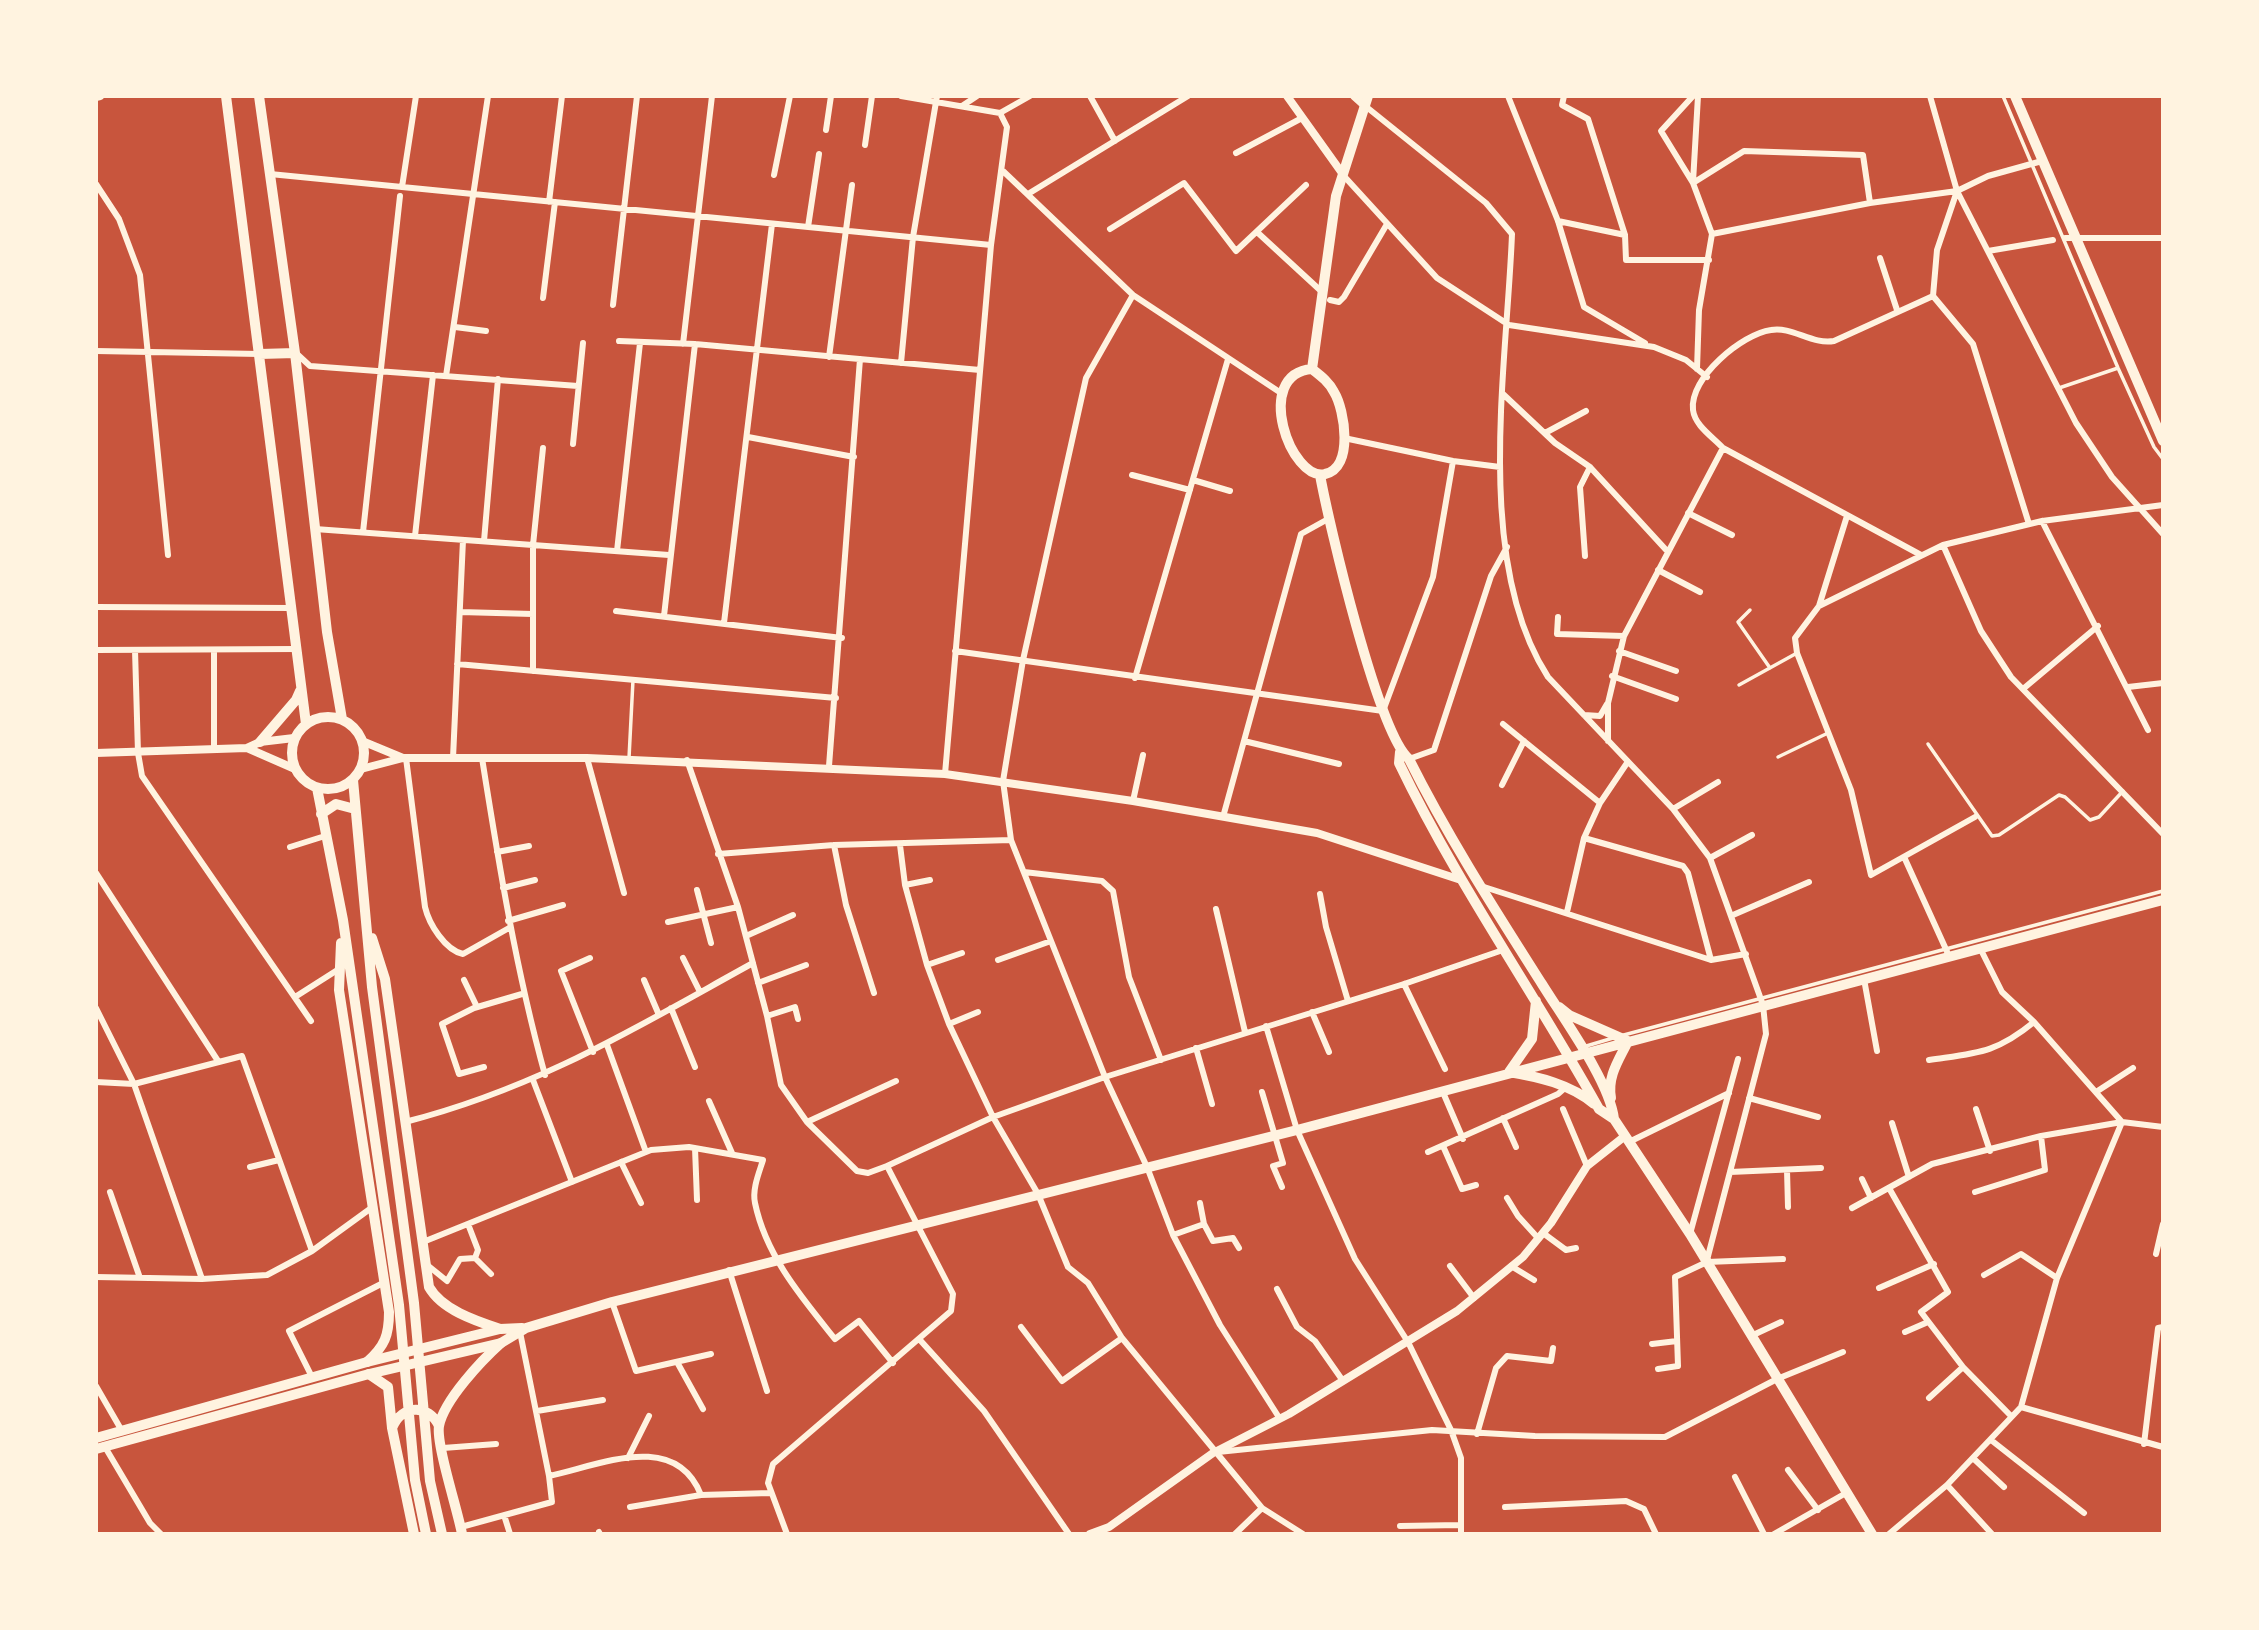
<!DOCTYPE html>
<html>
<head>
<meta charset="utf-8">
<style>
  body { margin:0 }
  #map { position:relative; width:2259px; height:1630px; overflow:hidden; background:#c8553d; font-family:Rubik,sans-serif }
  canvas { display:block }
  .frame { position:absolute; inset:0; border:98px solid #fff3e0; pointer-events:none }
</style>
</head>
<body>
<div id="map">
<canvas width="2259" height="1630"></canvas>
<div class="frame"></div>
</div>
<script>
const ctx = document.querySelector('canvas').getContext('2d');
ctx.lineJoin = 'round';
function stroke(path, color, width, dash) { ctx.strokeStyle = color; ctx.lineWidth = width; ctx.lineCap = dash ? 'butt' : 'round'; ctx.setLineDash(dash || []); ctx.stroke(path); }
const service = new Path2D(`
  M2003,96L2118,368L2154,447L2163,459
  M2059,388L2118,368
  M1750,610L1738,622L1770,668
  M1739,685L1797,653
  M1928,744L1992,836L1999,835L2059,795L2065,797L2090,820L2099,817L2123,791
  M1778,757L1828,733
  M629,758L633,680
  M1620,1036L2163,891
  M1583,1047L1613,1038`);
const minor = new Path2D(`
  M901,96L1000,113
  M1090,96L1115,141
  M1508,96L1558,221L1584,307L1645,343
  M1564,96L1562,105L1588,119L1625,235L1626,260H1709
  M1693,96L1661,131L1693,183L1712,234L1699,310L1697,369
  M1930,96L1957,191L2076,423L2112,477L2163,534
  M1364,105L1486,203L1512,234C1507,366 1473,561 1548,677L1673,809L1710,858L1763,1005L1766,1034L1707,1260
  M962,106L977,96
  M1000,113L1030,96
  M826,130L831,96
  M865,145L872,96
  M1236,153L1302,118
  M1003,171L1133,295L1281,393
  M270,174L991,245
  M774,175L790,96
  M1343,175L1437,278L1509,325L1654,347L1686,360L1707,377
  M1693,182L1698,96
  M1693,183L1744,151L1863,155L1870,203
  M96,184L119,219L140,275L168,555
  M402,187L416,96
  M1028,194L1188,96
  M549,202L562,96
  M1558,221L1625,235
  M808,227L819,154
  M1110,229L1184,183L1236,251L1306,185
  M1257,232L1321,291
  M1712,234L1870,203L1957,191L1988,176L2042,161
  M2065,238H2163
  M1988,251L2053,240
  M1880,258L1897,310
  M1133,295L1086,378L1023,660L1003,781L1011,840L1105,1077L1147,1167L1173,1235L1220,1325L1280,1419
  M1933,296L1973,344L2029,524
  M1933,296L1937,250L1957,191
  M543,298L555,202
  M1330,300L1339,302L1344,297L1387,224
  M613,305L637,96
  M455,327L486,331
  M619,341L695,344L980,370
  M683,344L712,96
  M96,351L260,354
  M297,354L310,366L578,386
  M829,357L852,185
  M901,363L913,237L937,96
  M446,376L488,96
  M1503,394L1555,443L1590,467L1668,552
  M1545,433L1586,411
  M748,437L854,457
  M1344,438L1453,461L1500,467
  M573,444L583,343
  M1132,475L1190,490
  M1193,480L1230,491
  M1688,513L1732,535
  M2042,521L2148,730
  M315,529L669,555
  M363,532L400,196
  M415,536L433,375
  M484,541L498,379
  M1943,545L1981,631L2011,677L2163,834
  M617,551L640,343
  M1921,555L1723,448C1713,437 1695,426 1693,410C1689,378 1742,334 1771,330C1792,326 1812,345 1834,341L1933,296
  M1585,556L1580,487L1590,467
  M1658,570L1700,592
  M1819,606L1847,516
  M96,607L291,608
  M616,611L842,638
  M460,612L533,614
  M664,616L695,344
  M1558,617L1557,634L1624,636
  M724,623L772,224
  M96,650L297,649
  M135,650L138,753L142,776L311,1021
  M214,650V750
  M955,651L1383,711L1433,577L1453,461
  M1619,651L1676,671
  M457,664L836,698
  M533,671V545L543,448
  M1612,676L1676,699
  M1135,678L1228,359
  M2128,687L2163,683
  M2023,689L2098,626
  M1584,715L1600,716L1607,704
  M1503,724L1600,803
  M1244,741L1339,764
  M1608,741V703L1624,636L1723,448
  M406,758L425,907C429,924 445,950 463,954L509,928
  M453,758L463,540
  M482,758C499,865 516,970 545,1075
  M587,758L624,893
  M1409,759L1434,750L1491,576L1507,547
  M687,760L738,907L767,1016L781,1085L807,1122L857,1171L868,1173L887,1166L953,1294L951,1311L773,1464L768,1483L787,1534
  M829,766L860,359
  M945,774L991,245L1007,127L1000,113
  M1502,785L1524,741
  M1133,801L1143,755
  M1673,809L1718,782
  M1223,817L1301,534L1328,519
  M1975,817L1871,875L1851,790L1797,653L1795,638L1819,606L1943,545L2042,521L2163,505
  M1584,838L1683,866L1688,873L1711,960
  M834,845L846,905L874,993
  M900,845L905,885L927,965L949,1024L993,1117L1038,1194L1068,1267L1088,1283L1122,1338L1262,1508L1303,1534
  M290,847L325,836
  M497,852L529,846
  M718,854L834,845L1011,840
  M1710,858L1752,835
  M1905,859L1949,956
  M1024,872L1102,881L1113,891L1129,977L1161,1060
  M96,873L218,1061
  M905,885L930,880
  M1481,886L1711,960L1746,954
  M503,888L535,880
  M697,890L711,943
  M1320,894L1326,927L1348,1001
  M1216,909L1245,1032
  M1567,912L1584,838L1600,803L1627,763
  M1733,915L1809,882
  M508,921L563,905
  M668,922L738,907
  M746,936L793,915
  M1980,948L2002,992L2034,1022L2122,1122
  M590,958L561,971L593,1052
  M683,958L700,992
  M998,960L1051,941
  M927,965L962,953
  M1864,979L1877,1051
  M464,980L477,1007
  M644,980L659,1015
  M758,983L806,965
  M1404,984L1445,1069
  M295,997L339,969
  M96,1008L134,1084L202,1279
  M671,1008L695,1067
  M1312,1012L1329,1052
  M767,1016L795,1007L798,1019
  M949,1024L978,1012
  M1266,1026L1297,1130L1355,1259L1408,1342L1451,1430L1461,1458V1534
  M607,1045L646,1152
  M1196,1048L1212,1104
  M1929,1060C1976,1053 1995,1054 2034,1022
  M484,1067L459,1074L442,1024L474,1008L522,994
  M533,1080L572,1182
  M96,1082L134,1084L242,1056L312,1251
  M1442,1090L1463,1139
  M1262,1092L1283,1163L1273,1166L1282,1187
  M2096,1092L2133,1068
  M1749,1098L1818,1117
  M709,1101L732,1153
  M1563,1109L1587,1166
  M1976,1109L1990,1151
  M1503,1118L1516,1147
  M405,1122C538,1088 635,1028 753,963
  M807,1122L896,1081
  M1892,1123L1909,1177
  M1629,1142L1729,1093
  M1443,1146L1462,1189L1476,1185
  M695,1148L697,1200
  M1428,1152L1558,1094L1566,1087
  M621,1162L641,1203
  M887,1166L993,1117L1105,1077L1404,984L1503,950
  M250,1167L279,1160
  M1787,1170L1788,1207
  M1730,1172L1821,1168
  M1862,1179L1871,1198
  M1889,1188L1948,1292L1921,1312L1963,1367L2011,1416
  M110,1192L140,1278
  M1975,1192L2045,1170L2041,1136
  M1507,1198L1518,1216L1538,1238
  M1200,1203L1204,1224L1213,1241L1233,1238L1239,1248
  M1852,1208L1932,1164L2041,1136L2122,1122L2163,1127
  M468,1224L478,1250L475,1258L491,1274
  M1543,1233L1566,1250L1576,1248
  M1690,1234L1738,1059
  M1173,1235L1204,1224
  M423,1242L651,1150L689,1147L763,1160C759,1173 752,1189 755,1203C766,1256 802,1298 835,1339L859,1321L893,1363
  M2156,1254L2163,1224
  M426,1264L447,1281L460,1259L475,1258
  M1450,1266L1474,1298
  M1511,1266L1534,1280
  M729,1270L767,1391
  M1984,1275L2021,1254L2057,1278
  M96,1277L202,1279L267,1275L312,1251L374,1206
  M1879,1288L1934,1264
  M1277,1289L1297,1327L1315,1341L1343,1381
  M612,1302L636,1371L711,1354
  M1021,1327L1062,1381L1122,1338
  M520,1332L549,1476C600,1465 675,1430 701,1495L770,1493
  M1905,1332L1928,1322
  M1751,1336L1781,1322
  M920,1340L984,1411L1069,1534
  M1652,1344L1677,1341
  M677,1362L703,1409
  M1658,1369L1678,1366L1675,1277L1707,1262L1783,1259
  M312,1377L289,1331L385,1282
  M96,1386L122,1431
  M1929,1398L1963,1367
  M2021,1407L2163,1447
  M537,1411L603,1400
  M1477,1434L1496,1368L1507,1356L1551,1361L1553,1348
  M1991,1440L2084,1513
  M2144,1444L2158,1328L2163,1327
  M105,1447L150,1523L161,1534
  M443,1448L496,1444
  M1218,1452L1432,1430L1535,1436L1665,1437L1777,1379L1843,1352
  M628,1458L649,1416
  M1974,1459L2004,1487
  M1788,1470L1818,1510
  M1735,1477L1764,1534
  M1947,1485L1992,1534
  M630,1507L701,1495
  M1505,1507L1626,1501L1644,1509L1656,1534
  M504,1515L510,1534
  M1400,1526L1460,1525
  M461,1527L552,1502L549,1476
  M599,1532L600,1534
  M1235,1534L1262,1508
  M1774,1534L1846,1493
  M1889,1534L1947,1485L2021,1407L2057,1278L2122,1122`);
const tertiary = new Path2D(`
  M1287,96L1342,173
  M1354,96L1364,105
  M96,97L100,96
  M362,741L403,758
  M247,748L295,769
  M96,753L247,748L260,742L294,738
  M361,769L403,758H587L945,774L1133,801L1317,833L1458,879
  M1090,1534L1109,1527L1213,1453L1289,1414L1457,1311L1523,1257L1551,1223L1587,1166L1625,1136`);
const secondary = new Path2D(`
  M2015,96L2163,441
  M1312,369L1336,196L1368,96
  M1312,369C1321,376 1329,382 1334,392C1345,410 1354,468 1325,474C1291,482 1252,374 1312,369Z
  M1320,475C1329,524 1378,733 1409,759C1448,837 1495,910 1542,984C1563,1018 1610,1082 1614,1119
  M1400,752L1399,763C1457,884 1534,992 1599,1109L1614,1119L1690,1234L1872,1534
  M1536,1001L1532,1039L1509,1072C1539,1077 1570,1084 1594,1104
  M1559,1007L1569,1015L1628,1041C1619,1060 1607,1076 1611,1098
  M96,1438L367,1362L500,1329L522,1328
  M96,1449L369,1374L501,1343L526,1328L612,1302L1297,1130L2163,900`);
const primary = new Path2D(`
  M226,96L306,724
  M259,96L295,353L327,632L342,719
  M260,354L295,353
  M292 753a36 36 0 1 1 72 0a36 36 0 1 1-72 0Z
  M260,742L296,700L300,691
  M353,780L372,987L414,1303L430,1481L442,1534
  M317,788L343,920L399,1305L415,1480L426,1534
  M321,814L336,804L355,809
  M372,938L385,979L429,1287C442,1310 476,1321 500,1329
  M341,943L339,990L389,1312C389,1335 385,1346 367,1362
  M369,1374L388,1387L392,1428L414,1534
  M392,1428C402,1404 429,1404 439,1426
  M462,1534C458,1511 436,1445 439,1426C444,1400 482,1360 501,1343`);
stroke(service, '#fff3e0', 3.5);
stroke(minor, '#fff3e0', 6);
stroke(tertiary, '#fff3e0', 8);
stroke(secondary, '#fff3e0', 10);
stroke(primary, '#fff3e0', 10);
</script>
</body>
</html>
